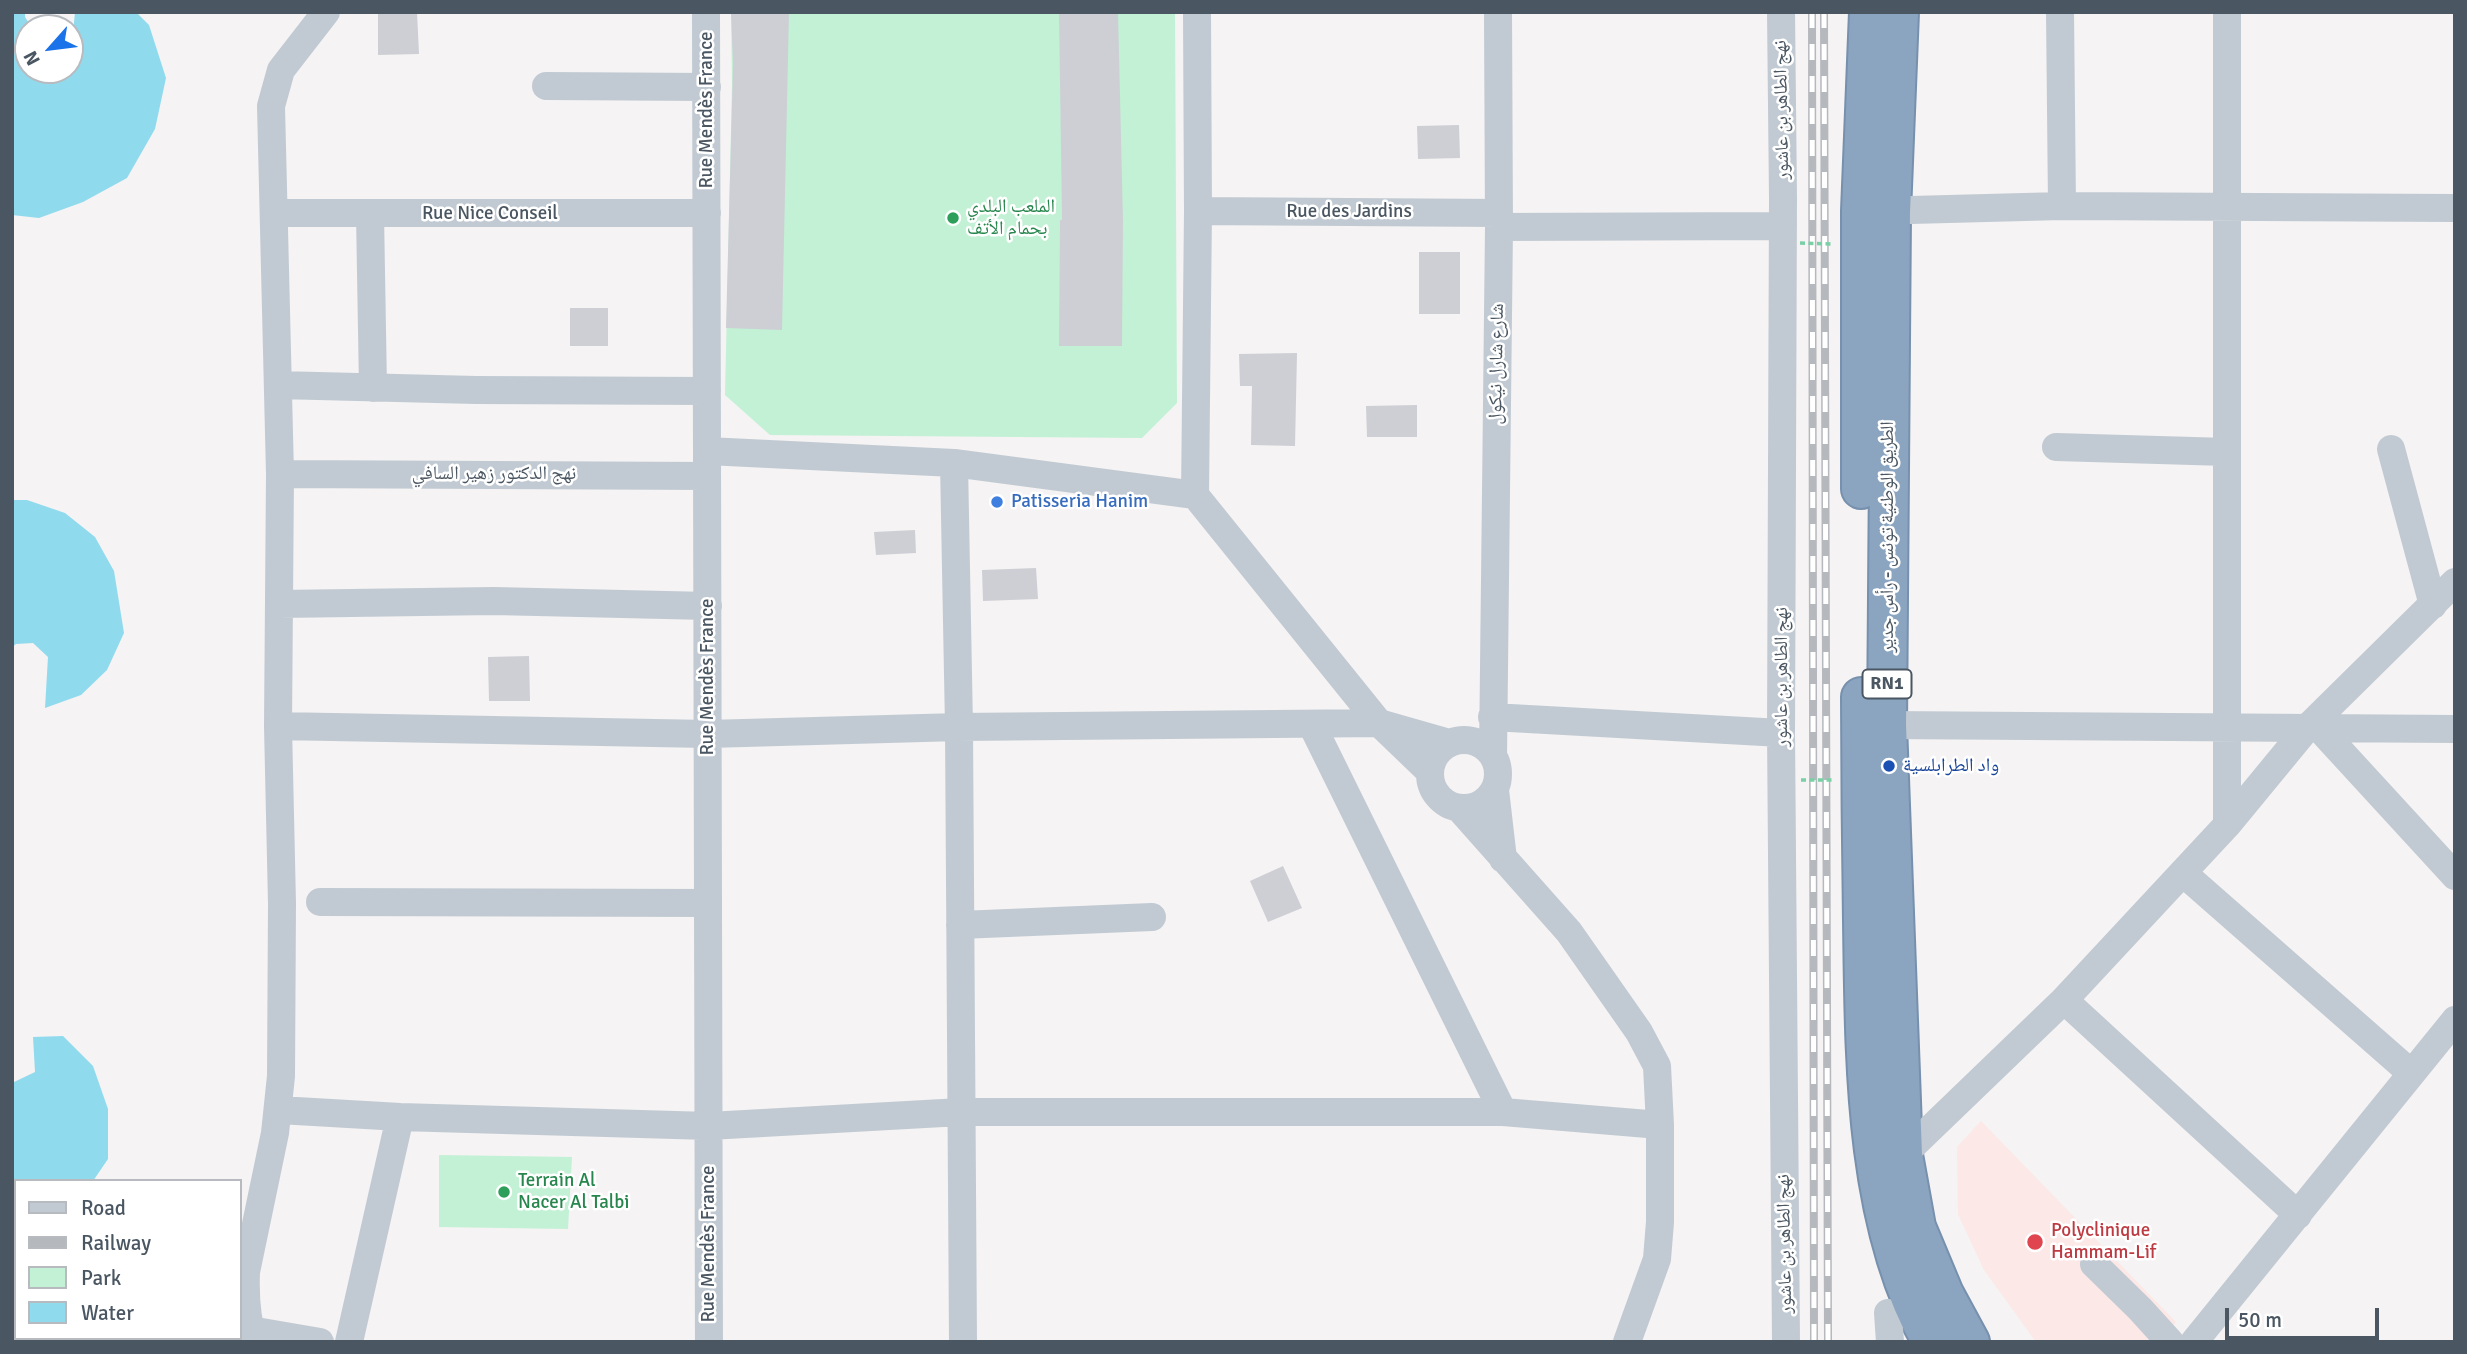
<!DOCTYPE html>
<html>
<head>
<meta charset="utf-8">
<style>
  body { margin:0 }
  #map { position:relative; width:2467px; height:1354px; overflow:hidden; background:#f5f3f3; font-family:Signika,sans-serif }
  canvas { display:block }
  .frame { position:absolute; inset:0; border:14px solid #4a5661; pointer-events:none }
  .legend { position:absolute; left:14px; top:1179px; width:228px; height:161px; box-sizing:border-box; background:#fff; border:2px solid #b7bbc0; margin:0; padding:9px 12px; list-style:none; font-size:21px; color:#4a5661 }
  .legend li { display:flex; align-items:center; gap:14px; height:35px }
  .legend b { width:35px; border:2px solid #b7bbc0 }
  .north { position:absolute; left:14px; top:14px; width:70px; height:70px; box-sizing:border-box; background:#fff; border:2px solid #b7bbc0; border-radius:50%; rotate:242deg; font-size:19px; font-weight:700; line-height:28px; text-align:center; color:#4a5661 }
  .north::after { content:''; display:block; margin:auto; width:24px; height:32px; background:#1a73e8; clip-path:polygon(50% 0,100% 100%,50% 72%,0 100%) }
  .scale { position:absolute; left:2225px; top:1308px; width:154px; height:32px; box-sizing:border-box; border:4px solid #4a5661; border-top:0; padding-left:9px; font-size:21px; line-height:24px; white-space:nowrap; color:#4a5661; -webkit-text-stroke:5px #fff; paint-order:stroke }
</style>
</head>
<body>
<div id="map">
<canvas width="2467" height="1354"></canvas>
<div class="frame"></div>
<ul class="legend">
<li><b style="height:9px;background:#c1cad2"></b>Road</li>
<li><b style="height:9px;background:#b5b8bd"></b>Railway</li>
<li><b style="height:19px;background:#c3f1d5"></b>Park</li>
<li><b style="height:19px;background:#90daee"></b>Water</li>
</ul>
<div class="north">N</div>
<div class="scale">50 m</div>
</div>
<script>
const ctx = document.querySelector('canvas').getContext('2d');
ctx.lineJoin = 'round';
function fillPath(path, color) { ctx.fillStyle = color; ctx.fill(path, 'evenodd'); }
function stroke(path, color, width, dash) { ctx.strokeStyle = color; ctx.lineWidth = width; ctx.lineCap = dash ? 'butt' : 'round'; ctx.setLineDash(dash || []); ctx.stroke(path); }
function drawText(font, color, halo, rows, align = 'center') {
  ctx.font = font + ' Signika,"Noto Naskh Arabic",sans-serif'; ctx.lineWidth = 5; ctx.setLineDash([]); ctx.textBaseline = 'middle'; ctx.strokeStyle = halo; ctx.fillStyle = color; for (const [text, x, y, turn = 0] of rows) {
    ctx.save(); ctx.translate(x, y); ctx.rotate((+turn || 0) * Math.PI / 180); ctx.textAlign = isNaN(turn) ? turn : align; if (halo) ctx.strokeText(text, 0, 0); ctx.fillText(text, 0, 0); ctx.restore();
  }
}
const medical = new Path2D(`
  M1981,1121L2176,1322L2161,1342H2036L1984,1270L1958,1214L1957,1147Z`);
const green = new Path2D(`
  M731,12H1175L1177,403L1142,438L770,435L725,395L732,85Z
  M439,1155L572,1157L568,1229L439,1227Z`);
const water = new Path2D(`
  M12,12H25V17L32,28H28V70H70V34L73,33L75,12H136L149,25L166,78L155,129L127,178L83,202L39,218L12,215Z
  M12,500H27L65,513L95,537L114,571L124,633L107,670L81,695L45,708L48,657L33,643L16,644L12,647Z
  M63,1036L93,1066L108,1109V1159L93,1181H16V1240L12,1242V1083L35,1072L33,1037Z`);
const building = new Path2D(`
  M378,12H417L419,54L378,55Z
  M731,12H789L782,330L726,328L733,64Z
  M1059,12H1118L1123,221L1122,346H1059L1060,220H1062Z
  M1459,125L1460,158L1418,159L1417,126Z
  M1419,252H1460V314H1419Z
  M570,308H608V346H570Z
  M1297,353L1295,446L1251,445L1252,386H1240L1239,354Z
  M1417,405V437H1367L1366,406Z
  M915,530L916,553L876,555L874,532Z
  M1036,568L1038,599L983,601L982,570Z
  M529,656L530,701H489L488,657Z
  M1283,866L1302,908L1268,922L1250,881Z`);
const minor = new Path2D(`
  M706,12L709,1342
  M1197,12L1198,211L1195,495L1379,723L1430,772
  M1781,12L1783,198L1781,733L1786,1342
  M2060,12L2062,206
  M2227,12V825
  M546,86L707,87
  M1198,211L1499,213
  M1873,211L2062,206L2455,208
  M274,213H707
  M370,214L373,388
  M1499,227L1783,226
  M278,385L476,390L707,391
  M2056,447L2227,452
  M2391,449L2433,605
  M707,451L954,463L1195,495
  M954,463L959,727L963,1342
  M280,474L707,476
  M279,604L494,601L708,606
  M1492,717L1781,733
  M1312,725L1503,1112
  M1887,725L2455,729
  M278,726L708,734L959,727L1379,723L1449,743
  M2320,729L2455,876
  M1430 774a34 34 0 1 1 68 0a34 34 0 1 1-68 0Z
  M1493,756L1499,227L1498,12
  M1495,790L1503,859
  M1459,808L1569,932L1639,1032L1657,1066L1660,1125V1222L1657,1259L1627,1342
  M2183,873L2411,1073
  M320,902L708,903
  M960,925L1152,917
  M2064,1000L2298,1215
  M279,1110L400,1117L709,1126L961,1112H1503L1660,1125
  M1903,1155L2064,1000L2227,825L2306,729L2455,582
  M2094,1264L2140,1309L2170,1342
  M1888,1313L1890,1342
  M250,1330L320,1342
  M254,1342C246,1319 245,1297 246,1272L275,1133L281,1076L282,904L278,726L280,474L271,106L281,70L326,12
  M349,1342L400,1117
  M2194,1342L2455,1020`);
const highway = new Path2D(`
  M1899,12L1891,212L1887,725L1903,1155L1916,1227L1944,1294L1970,1342
  M1861,489V211L1869,12
  M1861,697C1861,771 1862,846 1863,920C1865,1054 1863,1223 1932,1342`);
const rail = new Path2D(`
  M1812,12L1814,1342
  M1824,12L1828,1342`);
const pathBridge = new Path2D(`
  M1800,243L1834,244
  M1801,780H1835`);
const markers = [
  [953,218,7,"#2e9e5b"],
  [997,502,7,"#3f7fe0"],
  [1889,766,7,"#1a4fb4"],
  [504,1192,7,"#2e9e5b"],
  [2035,1242,9,"#e0444e"]
];
const shields = [
  [1887,684,49]
];
const shieldNames = [
  ["RN1",1887,684]
];
const streetNames = [
  ["Rue Mendès France",707,110,-90],
  ["نهج الطاهر بن عاشور",1782,110,-91],
  ["Rue des Jardins",1349,212],
  ["Rue Nice Conseil",490,214],
  ["شارع شارل نيكول",1497,364,-89],
  ["نهج الدكتور زهير السافي",494,474],
  ["الطريق الوطنية تونس - رأس جدير",1888,537,-90],
  ["Rue Mendès France",708,677,-90],
  ["نهج الطاهر بن عاشور",1782,677,-90],
  ["Rue Mendès France",709,1244,-90],
  ["نهج الطاهر بن عاشور",1785,1244,-91]
];
const leisureNames = [
  ["الملعب البلدي",967,207],
  ["بحمام الأتف",967,229],
  ["Terrain Al",518,1181],
  ["Nacer Al Talbi",518,1203]
];
const shopNames = [
  ["Patisseria Hanim",1011,502]
];
const transitNames = [
  ["واد الطرابلسية",1903,766]
];
const healthNames = [
  ["Polyclinique",2051,1231],
  ["Hammam-Lif",2051,1253]
];
fillPath(medical, '#fce8e6');
fillPath(green, '#c3f1d5');
fillPath(water, '#90daee');
fillPath(building, '#cdcfd5');
stroke(highway, '#7690ad', 42);
stroke(minor, '#c1cad2', 28);
stroke(highway, '#8ba5c1', 38);
stroke(rail, '#b5b8bd', 8);
stroke(rail, '#fff', 5, [16]);
stroke(pathBridge, '#7ad0a6', 3.5, [5, 3.5]);
for (const [x, y, r, color] of markers) { const dot = new Path2D(); dot.arc(x, y, r, 0, 2 * Math.PI); ctx.fillStyle = color; ctx.fill(dot); stroke(dot, '#fff', 2.5); }
for (const [x, y, w] of shields) { const box = new Path2D(); box.roundRect(x - w / 2, y - 14.5, w, 29, 5); ctx.fillStyle = '#fff'; ctx.fill(box); stroke(box, '#4a5661', 2); }
drawText('bold 18px', '#4a5661', null, shieldNames);
drawText('19px', '#4a5661', '#fff', streetNames);
drawText('19px', '#27864d', '#fff', leisureNames, 'left');
drawText('19px', '#366cbe', '#fff', shopNames, 'left');
drawText('19px', '#164399', '#fff', transitNames, 'left');
drawText('19px', '#be3a42', '#fff', healthNames, 'left');
</script>
</body>
</html>
